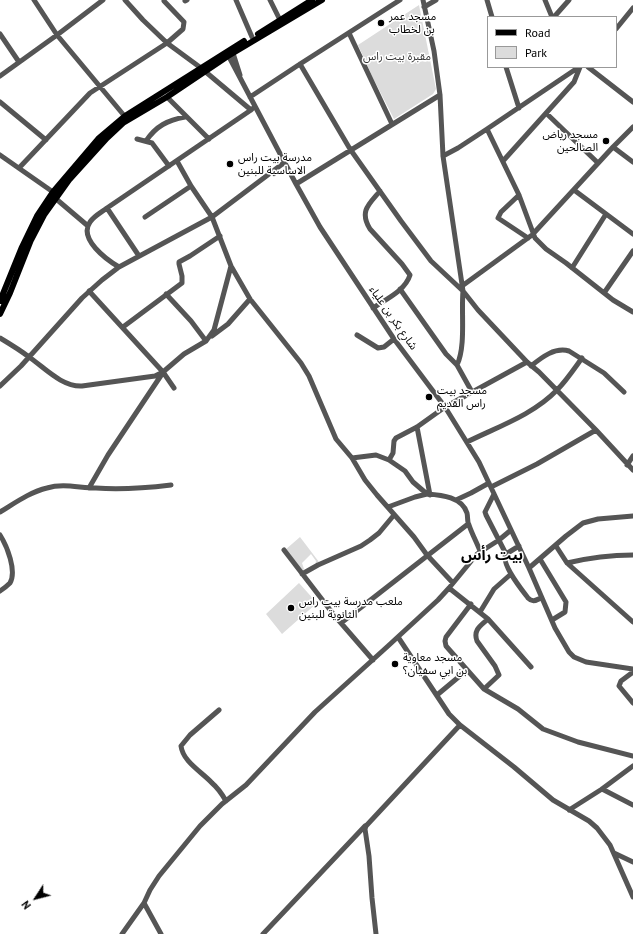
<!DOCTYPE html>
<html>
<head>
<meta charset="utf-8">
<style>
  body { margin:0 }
  #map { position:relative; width:633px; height:934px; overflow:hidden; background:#fff; font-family:"PT Sans",sans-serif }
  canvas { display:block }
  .legend { position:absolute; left:487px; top:16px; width:130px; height:52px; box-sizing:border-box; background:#fff; border:1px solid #999; margin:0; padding:5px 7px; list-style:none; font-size:12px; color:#000 }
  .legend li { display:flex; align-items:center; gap:8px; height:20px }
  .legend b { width:20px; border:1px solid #999 }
  .north { position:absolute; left:16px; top:878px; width:40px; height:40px; -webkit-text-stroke:3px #fff; paint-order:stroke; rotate:234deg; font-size:11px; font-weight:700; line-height:16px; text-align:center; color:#000 }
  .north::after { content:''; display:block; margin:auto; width:14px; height:18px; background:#000; clip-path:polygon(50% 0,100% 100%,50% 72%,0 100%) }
</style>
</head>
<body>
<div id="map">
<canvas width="633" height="934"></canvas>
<ul class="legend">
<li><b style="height:5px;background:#000"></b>Road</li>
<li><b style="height:11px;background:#dcdcdc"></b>Park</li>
</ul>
<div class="north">N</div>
</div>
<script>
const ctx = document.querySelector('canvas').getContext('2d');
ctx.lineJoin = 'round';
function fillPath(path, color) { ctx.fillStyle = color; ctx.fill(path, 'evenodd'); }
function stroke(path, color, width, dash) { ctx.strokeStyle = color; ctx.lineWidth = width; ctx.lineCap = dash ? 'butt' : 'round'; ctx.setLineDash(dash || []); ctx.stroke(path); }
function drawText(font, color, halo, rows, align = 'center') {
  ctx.font = font + ' "PT Sans","Noto Sans Arabic",sans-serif'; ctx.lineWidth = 3; ctx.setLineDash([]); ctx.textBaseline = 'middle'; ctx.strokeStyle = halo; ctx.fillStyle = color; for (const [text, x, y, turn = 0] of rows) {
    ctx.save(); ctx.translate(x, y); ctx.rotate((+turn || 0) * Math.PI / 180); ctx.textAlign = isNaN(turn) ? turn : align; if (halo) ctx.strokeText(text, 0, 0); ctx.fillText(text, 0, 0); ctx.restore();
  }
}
const green = new Path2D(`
  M419,5L436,89L433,94L394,119L373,78L358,45Z
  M300,537L319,562L315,566L316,561L311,554L302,563L304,569L302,571L285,550Z
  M299,583L317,603L282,634L266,614Z`);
const minor = new Path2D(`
  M34,0L57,35L127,119
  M125,0L143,20L167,43L201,68L251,110L252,109
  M236,0L252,37
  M270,0L280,20
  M423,0L434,51L440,95L443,156L463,291L478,310L527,362L539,372L596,430L633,470
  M487,0L492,17
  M545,0L552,17
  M185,1L187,0
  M424,7L436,0
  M554,17L569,0
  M616,29L633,8
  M349,33L392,124
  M0,34L19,62
  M232,50L240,75
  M227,53L296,184L320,227L394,339L445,407L479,462L529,568L555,628L569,652L574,657L586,662L633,669
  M300,64L350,149L401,221L431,261L463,291C461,313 466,346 457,365
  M506,67L519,108
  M588,67L633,102
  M0,76L57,35L103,0
  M167,97L209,139
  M250,97L300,64L400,0
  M0,102L46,140
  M546,113L598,163
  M633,127L613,147L633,162
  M487,129L579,67
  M137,139L152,143L169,166
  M146,141C156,126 168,120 185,117
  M0,155L53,192
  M443,156L458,148L487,129L519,195L535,238L546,249L566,263L613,300L633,312
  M177,161L191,186L212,217L231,266L250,299L301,363L309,376L336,439L352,458L365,480L377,495L414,537L427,555L453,583
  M503,161L574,82L580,67
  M19,168L90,93L167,43L183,29L184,22L164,1
  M296,184L440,95
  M574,190L633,234
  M519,195L501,212L498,218L528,238
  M55,198L88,226
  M107,208L139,256
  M145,217L191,186
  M119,267C107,260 78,239 90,222C94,216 102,212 107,208L251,110
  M572,268L606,214
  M462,286L532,235L613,147
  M400,289L446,354L457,365L472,392
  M89,291L163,372L174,388
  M604,293L633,251
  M166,294L191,321L206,341
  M373,308C386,299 405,291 410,275L402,264L370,229C359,211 369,204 380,191
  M123,327L182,283V276L179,264V262L190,256L220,236
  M357,335L378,348L384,347L394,339
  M212,336L228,324L250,299
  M0,338C10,344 20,350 29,357C45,368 62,387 82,386L155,376L163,372L184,354L206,341L214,330L231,266
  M531,366C542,357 555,347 569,351L604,373L624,392
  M0,386L21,366L82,298L102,280L119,267L212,217L285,162
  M417,427L430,495
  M467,442C497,427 533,415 557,390C566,381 574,369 582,358
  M352,458L376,455L389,460L405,471L413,482L427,494C442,495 462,497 467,513C468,517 467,522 469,525C472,534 477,543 480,551
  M389,460L393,453L394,441L396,438L417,427L445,407L527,362
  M627,465L633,456
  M491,487L537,464L596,430
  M89,488L108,455L162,374
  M494,494L485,512L486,515L506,554L519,546
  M456,500L471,493L489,483
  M388,507L415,497L427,494
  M0,512C15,503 30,492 47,488C63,483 80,488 96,488C121,490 146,488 171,485
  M0,535C7,546 17,571 10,583C7,586 3,589 0,591
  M556,546L567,563L633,622
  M284,550L334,615L373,660
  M506,554C500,563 522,590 528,598C533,603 536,600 541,598
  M540,559L566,602L565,612L552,620
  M567,563C588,558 611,555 633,555
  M529,568L566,536L583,523L598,519L633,516
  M302,574L318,565L361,546L370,540L379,533L394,515
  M449,588L488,619L531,667
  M471,604L446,637L445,641L446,646L484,689L518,709L543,729L578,742L633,756
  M480,612L494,589L511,574
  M341,623L468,524
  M633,672L621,681L619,686L633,703
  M484,689L499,675L495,666L477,641C473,630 480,626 488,619
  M437,695L467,670
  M219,710L190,735L181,746C183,762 202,772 212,783C218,788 222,794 226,801
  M460,725L514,767L553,800L589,821L597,828L610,845L633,897
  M602,789L633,805
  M569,810L602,789L633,766
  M614,853L633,862
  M144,903L161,934
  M122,934L144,903L150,890L159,876L200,826L222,804L246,785L315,712L388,646L438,600L449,588L477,554L499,540L511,530
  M263,934L365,826
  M376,934L372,898L369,856L365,829L366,826L460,725L449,714L398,637`);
const major = new Path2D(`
  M258,34L312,0
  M0,301L22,247L37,216L53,192L99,138L125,116L244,41
  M0,314L10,293L31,240L44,215L69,180L107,138L123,123L167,97L228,56L322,0`);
const markers = [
  [381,23,4,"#000"],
  [606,141,4,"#000"],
  [230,164,4,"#000"],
  [429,397,4,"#000"],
  [291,608,4,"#000"],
  [395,664,4,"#000"]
];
const poiNames = [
  ["مسجد عمر",389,17],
  ["بن لخطاب",389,30],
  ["مسجد رياض",598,135,"right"],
  ["الصالحين",598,148,"right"],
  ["مدرسة بيت راس",238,158],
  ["الاساسية للبنين",238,171],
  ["مسجد بيت",437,391],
  ["راس القديم",437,404],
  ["ملعب مدرسة بيت راس",299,602],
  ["الثانوية للبنين",299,615],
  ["مسجد معاوية",403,658],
  ["بن ابي سفيان؟",403,671]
];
const parkNames = [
  ["مقبرة بيت راس",397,57]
];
const streetNames = [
  ["شارع بكر بن علياء",393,318,55]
];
const districtNames = [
  ["بيت رأس",492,556]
];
fillPath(green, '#dcdcdc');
stroke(minor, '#555', 5);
stroke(major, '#000', 6);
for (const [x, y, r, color] of markers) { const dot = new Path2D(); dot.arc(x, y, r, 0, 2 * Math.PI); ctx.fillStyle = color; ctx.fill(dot); stroke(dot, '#fff', 1.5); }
drawText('11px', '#000', '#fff', poiNames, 'left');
drawText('11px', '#333', '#fff', parkNames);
drawText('11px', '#000', '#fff', streetNames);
drawText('bold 15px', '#000', '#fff', districtNames);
</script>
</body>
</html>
